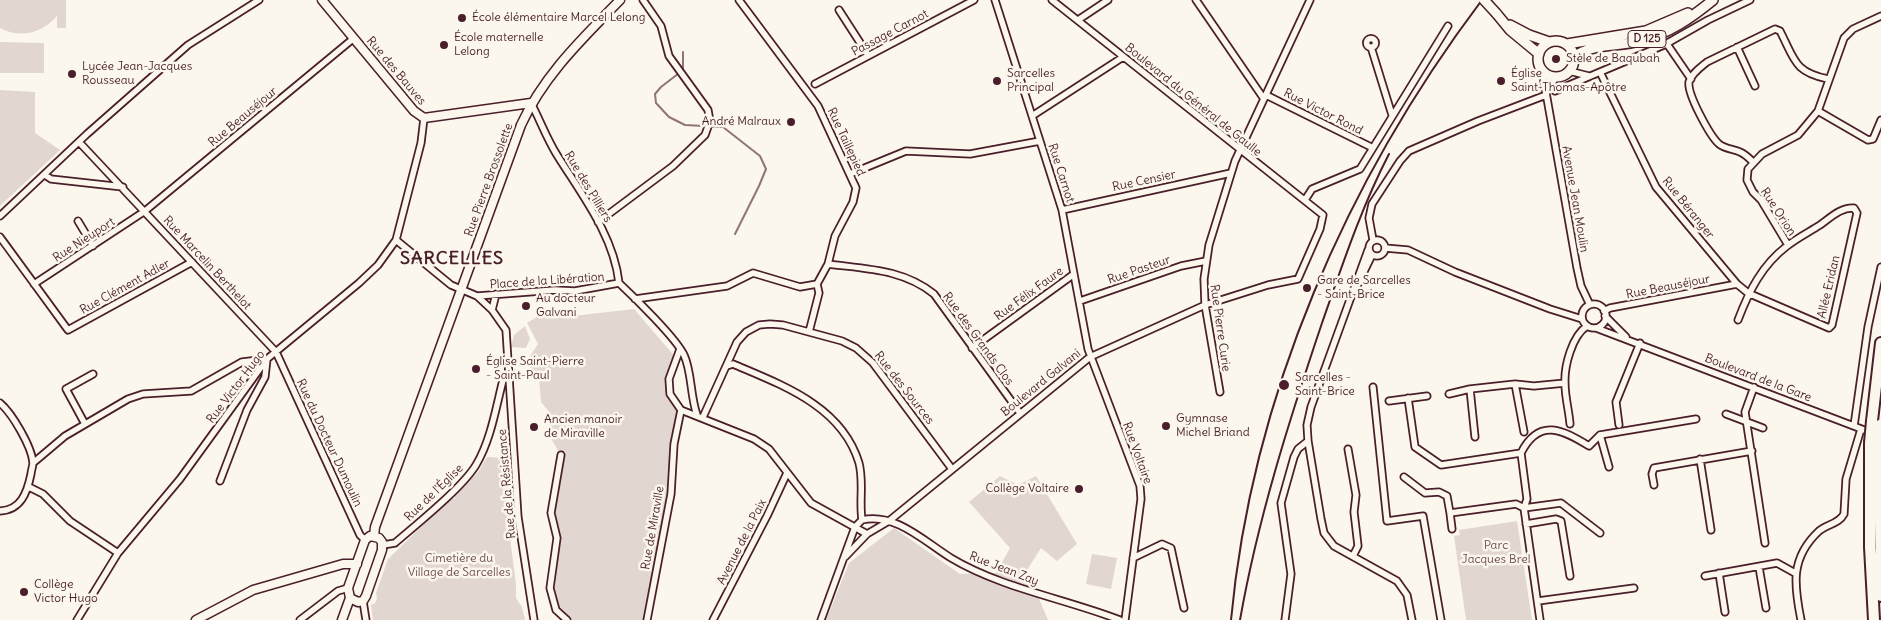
<!DOCTYPE html>
<html>
<head>
<meta charset="utf-8">
<style>
  body { margin:0 }
  canvas { display:block; background:#fbf7ec }
</style>
</head>
<body>
<canvas width="1881" height="620"></canvas>
<script>
const ctx = document.querySelector('canvas').getContext('2d');
ctx.lineJoin = 'round';
function fillPath(path, color) { ctx.fillStyle = color; ctx.fill(path, 'evenodd'); }
function stroke(path, color, width, dash) { ctx.strokeStyle = color; ctx.lineWidth = width; ctx.lineCap = dash ? 'butt' : 'round'; ctx.setLineDash(dash || []); ctx.stroke(path); }
function drawText(font, color, halo, rows, align = 'center') {
  ctx.font = font + ' Delius,sans-serif'; ctx.lineWidth = 5; ctx.setLineDash([]); ctx.textBaseline = 'middle'; ctx.strokeStyle = halo; ctx.fillStyle = color; for (const [text, x, y, turn = 0] of rows) {
    ctx.save(); ctx.translate(x, y); ctx.rotate((+turn || 0) * Math.PI / 180); ctx.textAlign = isNaN(turn) ? turn : align; if (halo) ctx.strokeText(text, 0, 0); ctx.fillText(text, 0, 0); ctx.restore();
  }
}
const green = new Path2D(`
  M0,0H66V28H57V16C42,33 21,39 0,28Z
  M0,42L44,43V73H0Z
  M0,90L35,92V133L60,150L0,206Z
  M634,309L677,359C672,370 665,383 671,395C676,405 678,408 679,419L647,620H567L556,610L550,588L557,538L551,513L561,455L550,437V413L541,402L539,378L530,377L528,359L538,344L527,323L545,312L564,317Z
  M525,326L530,339L526,348L511,347L514,335Z
  M487,457L508,458L507,515L516,584V598L522,607L525,620H373L371,605L375,603L377,598L376,593L388,559L449,500L455,498V494L478,472Z
  M1000,476L1018,485L1036,476L1077,544L1057,561L1041,548L1027,570L1048,620H826L849,563L894,528L960,574L996,573L1010,548L969,502Z
  M1517,521L1532,620H1466L1454,536L1460,535L1459,530Z
  M1092,554L1117,558L1111,589L1086,584Z`);
const stream = new Path2D(`
  M683,52V70L661,87L655,94L656,103L669,117L685,125L723,127L760,156L766,169L759,186L735,234`);
const street = new Path2D(`
  M739,0L818,106L856,188L853,202L835,236L828,264L817,284
  M995,0L1062,210L1088,349L1140,486L1141,499L1125,620
  M1196,0L1264,99
  M839,10L868,55
  M1078,20L1108,0
  M1366.5 43a4.5 4.5 0 1 1 9 0a4.5 4.5 0 1 1-9 0Z
  M1667,44L1691,79
  M1371,47L1392,115
  M1737,47L1755,86
  M1542,70L1577,268L1581,286L1590,305
  M1569,71L1589,76
  M1600,72L1656,187L1737,284L1748,293L1829,328L1832,325L1857,213L1854,208C1841,207 1830,218 1820,225C1809,232 1797,238 1787,246C1762,265 1749,291 1738,320
  M815,84L974,0
  M1555,91L1664,45L1708,20L1750,0
  M1546,93L1556,77
  M1266,95L1371,147
  M531,103C540,120 547,139 557,155C582,195 614,236 619,283
  M1818,111L1868,140L1873,139L1881,120
  M1032,116L1123,57
  M79,142L276,352L360,535L365,540
  M1753,162C1749,158 1745,154 1740,152C1734,149 1725,149 1719,144C1710,136 1687,94 1689,82C1691,74 1701,67 1707,62L1775,29L1780,31C1795,60 1794,72 1828,79
  M850,174L906,151L970,154L1040,141
  M45,175L51,179L123,187
  M1305,200L1312,189L1360,169L1448,26
  M1062,210L1231,173
  M0,216L87,134L188,45L259,0
  M78,221L93,246
  M598,222L673,166L705,135L710,121L708,110L669,56L661,26L643,0
  M0,237L68,330L192,262
  M1369 248a8 8 0 1 1 16 0a8 8 0 1 1-16 0Z
  M396,240L451,285L477,296L492,310L506,330L518,517L534,620
  M1373,240L1369,218L1372,204L1400,161L1409,151L1478,121L1546,95
  M1788,245L1761,200L1753,192L1747,180L1748,169L1762,154L1798,135L1818,111L1844,38L1853,29L1881,16
  M1385,248L1408,250L1455,272L1550,309L1582,319
  M1368,250L1311,407L1307,425L1308,441L1321,519L1324,533L1334,546L1397,581L1407,595L1412,620
  M828,264C866,269 903,269 934,294L1020,413
  M619,283C634,297 676,338 684,355C692,372 690,395 697,415
  M34,284L145,211L354,38
  M1356,288L1372,255
  M477,296L555,290L575,291L619,283
  M635,299L727,286L753,273L800,287L817,284
  M1080,301L1181,266L1206,261
  M1582 316a12 12 0 1 1 24 0a12 12 0 1 1-24 0Z
  M492,310L496,294
  M1604,311L1610,308L1737,284
  M1605,316L1626,337
  M1596,328L1872,433
  M809,332L819,293L817,284
  M972,348L1074,274
  M680,349L669,379L670,394L681,410L754,439L769,449L811,503L867,534
  M727,366L733,364C782,385 842,406 859,463C864,483 859,500 862,520
  M1373,387L1387,521L1423,516L1441,620
  M1754,387L1745,412L1765,543
  M1220,392L1205,305L1204,279L1209,245L1235,161L1310,0
  M1449,394L1470,389
  M1408,398L1415,447L1441,465L1521,453
  M1389,401L1427,396
  M0,403C12,413 32,447 33,463C33,466 31,471 31,474C27,493 21,510 0,511
  M1726,414L1763,428
  M703,417L737,342L746,332L759,325L770,324L783,325L842,341L856,348L873,363L952,469
  M85,424L66,389L93,374
  M1570,424C1569,411 1565,397 1565,384C1564,366 1572,336 1587,326
  M1619,425L1616,402L1640,343
  M1854,426L1868,327L1881,267
  M1524,432L1515,384L1534,386L1565,383
  M1475,437L1470,389L1515,384
  M1348,449L1356,495L1354,512L1358,546L1353,556
  M561,455L551,513L557,538L550,588L556,610L567,620
  M1700,459L1711,530
  M33,463L65,436L128,399L143,394L191,391L242,362L267,359L265,377L247,410L220,481
  M1609,467L1600,435L1696,419
  M1404,477L1425,493L1439,492L1447,496L1450,513
  M1654,485L1652,474L1654,468L1752,451
  M29,487L43,494L70,521L118,553
  M1524,508L1561,503L1600,533
  M1526,524L1556,519L1561,521L1570,576
  M1452,529L1450,513L1516,504L1524,508
  M383,545L395,543C417,524 462,488 476,465C491,440 496,407 503,380L509,376
  M845,557L867,534L889,521L1090,357L1205,305L1268,285L1298,279L1320,229L1323,215L1052,0
  M1133,558L1162,544L1171,548L1184,608
  M1759,567L1766,608
  M1719,573L1725,612
  M1705,576L1777,563L1795,573
  M363,601L366,620
  M1538,601L1634,588
  M77,620L118,553L180,479L267,359L359,283L378,265L396,240L421,143L424,118
  M300,620L338,591L348,588
  M647,620L671,494L674,444L681,410
  M713,620L767,516L787,473
  M821,620L855,527L862,520C895,512 925,542 951,558C1001,588 1066,599 1120,620
  M1285,620L1291,574L1281,503L1294,457L1298,449L1308,441
  M1540,620L1524,508L1527,499L1521,453C1539,417 1563,430 1589,446L1600,435
  M1801,620C1794,585 1790,558 1819,531C1827,524 1839,524 1844,514L1846,479L1861,429`);
const secondary = new Path2D(`
  M322,0L414,111L424,118L531,103
  M370,536L379,538L382,542V550L366,596L363,601L358,602L350,598L348,588L365,540Z
  M374,536L375,527L521,125C544,75 582,39 620,0
  M196,620L253,590L343,564H357
  M342,620L350,598`);
const primary = new Path2D(`
  M1496,13L1510,30L1539,54
  M1510,25L1529,35L1549,42
  M1538 59a18 18 0 1 1 36 0a18 18 0 1 1-36 0Z
  M1567,44L1646,31L1688,13
  M1574,57C1592,43 1618,47 1640,41C1668,34 1691,18 1713,0`);
const highway = new Path2D(`
  M1872,421L1881,343
  M1870,443V547L1874,620
  M1879,446L1881,596`);
const rail = new Path2D(`
  M1231,620C1252,395 1347,179 1482,0
  M1240,620C1258,518 1289,421 1322,323C1342,266 1361,208 1389,154`);
const primaryBridge = new Path2D(`
  M1484,0L1496,13`);
const highwayBridge = new Path2D(`
  M1870,443L1872,421
  M1879,446L1880,425`);
const markers = [
  [462,18,5,"#4a1f2b"],
  [444,45,5,"#4a1f2b"],
  [1556,59,5,"#4a1f2b"],
  [72,74,5,"#4a1f2b"],
  [997,81,5,"#4a1f2b"],
  [1501,81,5,"#4a1f2b"],
  [791,122,5,"#4a1f2b"],
  [1307,288,5,"#4a1f2b"],
  [526,306,5,"#4a1f2b"],
  [476,369,5,"#4a1f2b"],
  [1284,385,6,"#4a1f2b"],
  [1166,426,5,"#4a1f2b"],
  [534,427,5,"#4a1f2b"],
  [1079,489,5,"#4a1f2b"],
  [24,592,5,"#4a1f2b"]
];
const shields = [
  [1647,39,38]
];
const shieldNames = [
  ["D 125",1647,39]
];
const poiNames = [
  ["École élémentaire Marcel Lelong",472,18],
  ["École maternelle",454,38],
  ["Lelong",454,52],
  ["Stèle de Baqubah",1566,59],
  ["Lycée Jean-Jacques",82,67],
  ["Rousseau",82,81],
  ["Sarcelles",1007,74],
  ["Principal",1007,88],
  ["Église",1511,74],
  ["Saint-Thomas-Apôtre",1511,88],
  ["André Malraux",781,122,"right"],
  ["Gare de Sarcelles",1317,281],
  ["- Saint-Brice",1317,295],
  ["Au docteur",536,299],
  ["Galvani",536,313],
  ["Église Saint-Pierre",486,362],
  ["- Saint-Paul",486,376],
  ["Sarcelles -",1295,378],
  ["Saint-Brice",1295,392],
  ["Gymnase",1176,419],
  ["Michel Briand",1176,433],
  ["Ancien manoir",544,420],
  ["de Miraville",544,434],
  ["Collège Voltaire",1069,489,"right"],
  ["Collège",34,585],
  ["Victor Hugo",34,599]
];
const streetNames = [
  ["Passage Carnot",890,33,-28],
  ["Rue des Bauves",396,71,50],
  ["Boulevard du Général de Gaulle",1193,100,39],
  ["Rue Victor Rond",1323,112,27],
  ["Rue Beauséjour",243,117,-40],
  ["Rue Taillepied",846,142,65],
  ["Rue Carnot",1061,173,72],
  ["Rue Pierre Brossolette",489,180,-70],
  ["Rue Censier",1144,181,-12],
  ["Rue des Pilliers",588,187,59],
  ["Avenue Jean Moulin",1575,199,80],
  ["Rue Béranger",1688,208,51],
  ["Rue Orion",1778,212,57],
  ["Rue Nieuport",84,240,-33],
  ["Rue Marcelin Berthelot",207,263,47],
  ["Rue Pasteur",1139,270,-19],
  ["Place de la Libération",547,281,-4],
  ["Rue Clément Adler",125,287,-29],
  ["Rue Beauséjour",1668,287,-11],
  ["Allée Eridan",1829,287,-77],
  ["Rue Félix Faure",1029,294,-36],
  ["Rue Pierre Curie",1220,328,82],
  ["Rue des Grands Clos",978,339,54],
  ["Boulevard de la Gare",1758,378,21],
  ["Boulevard Galvani",1041,383,-39],
  ["Rue Victor Hugo",236,387,-53],
  ["Rue des Sources",904,388,52],
  ["Rue du Docteur Dumoulin",329,443,65],
  ["Rue Voltaire",1137,453,70],
  ["Rue de la Résistance",507,484,-95],
  ["Rue de l'Église",434,493,-44],
  ["Rue de Miraville",653,528,-80],
  ["Avenue de la Paix",742,542,-63],
  ["Rue Jean Zay",1004,569,21]
];
const parkNames = [
  ["Parc",1496,546],
  ["Jacques Brel",1496,560],
  ["Cimetière du",459,559],
  ["Village de Sarcelles",459,573]
];
const districtNames = [
  ["SARCELLES",452,259]
];
fillPath(green, '#e2d7d0');
stroke(stream, '#907477', 2);
stroke(street, '#4a1f2b', 9);
stroke(secondary, '#4a1f2b', 11);
stroke(primary, '#4a1f2b', 12);
stroke(highway, '#4a1f2b', 14);
stroke(street, '#fbf7ec', 5.5);
stroke(secondary, '#fbf7ec', 8);
stroke(primary, '#fbf7ec', 9);
stroke(highway, '#fbf7ec', 10);
stroke(rail, '#4a1f2b', 2);
stroke(primaryBridge, '#4a1f2b', 12, []);
stroke(highwayBridge, '#4a1f2b', 14, []);
stroke(primaryBridge, '#fbf7ec', 9);
stroke(highwayBridge, '#fbf7ec', 10);
for (const [x, y, r, color] of markers) { const dot = new Path2D(); dot.arc(x, y, r, 0, 2 * Math.PI); ctx.fillStyle = color; ctx.fill(dot); stroke(dot, '#fbf7ec', 2); }
for (const [x, y, w] of shields) { const box = new Path2D(); box.roundRect(x - w / 2, y - 8.5, w, 17, 4); ctx.fillStyle = '#fbf7ec'; ctx.fill(box); stroke(box, '#4a1f2b', 1); }
drawText('bold 11px', '#4a1f2b', null, shieldNames);
drawText('12px', '#4a1f2b', '#fbf7ec', poiNames, 'left');
drawText('12px', '#4a1f2b', '#fbf7ec', streetNames);
drawText('12px', '#704d54', '#fbf7ec', parkNames);
ctx.letterSpacing = '1px';
drawText('bold 18px', '#4a1f2b', '#fbf7ec', districtNames);
ctx.letterSpacing = '0px';
</script>
</body>
</html>
